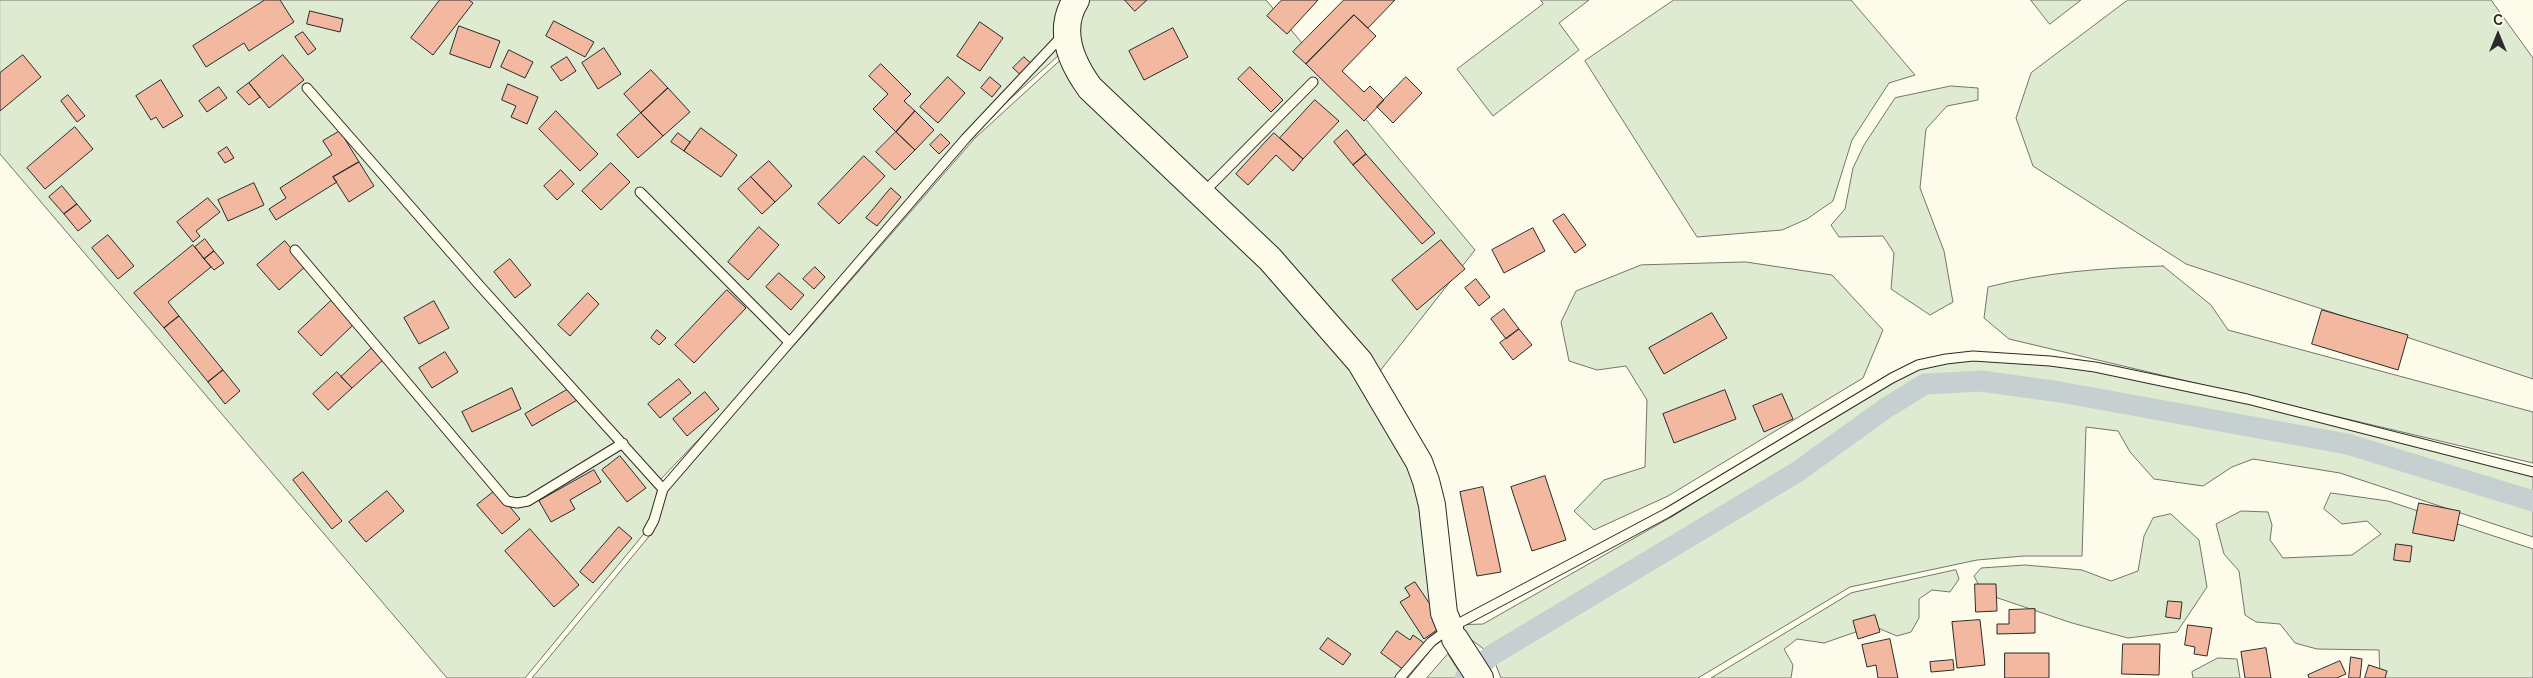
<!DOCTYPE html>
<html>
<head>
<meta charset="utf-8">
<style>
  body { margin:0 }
  #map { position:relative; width:2533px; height:678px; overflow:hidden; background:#fdfbea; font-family:Raleway,sans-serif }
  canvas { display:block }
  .north { position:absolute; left:2473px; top:10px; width:50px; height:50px; -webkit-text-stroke:4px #fdfbea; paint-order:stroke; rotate:0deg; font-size:14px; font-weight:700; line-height:20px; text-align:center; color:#2b2b2b }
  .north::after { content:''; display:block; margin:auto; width:18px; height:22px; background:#2b2b2b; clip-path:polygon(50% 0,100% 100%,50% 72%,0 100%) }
</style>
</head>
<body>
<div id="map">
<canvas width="2533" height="678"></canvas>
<div class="north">С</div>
</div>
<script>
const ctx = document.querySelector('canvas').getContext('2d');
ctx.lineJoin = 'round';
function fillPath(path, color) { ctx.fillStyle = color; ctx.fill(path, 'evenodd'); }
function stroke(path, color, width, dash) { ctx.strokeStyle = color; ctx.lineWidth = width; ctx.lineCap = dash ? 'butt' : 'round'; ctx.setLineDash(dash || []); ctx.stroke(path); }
const green = new Path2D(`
  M0,0H1266L1475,250L1376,376L1428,473L1451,625L1483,624L1673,516L1898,373L1951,356L2010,357L2093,370L2247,403L2533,473V537L2340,473L2253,459L2232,467L2203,486L2154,479L2130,452L2118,431L2086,427L2082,556H2024L1977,560L1850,587L1698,678H1501L1492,655L1451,625L1408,678H532L651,534L665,482L797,342L975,138L1067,54L1068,47L971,134L773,361L661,479L647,530L525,678H447L0,154Z
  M1541,0H1589L1559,23L1579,50L1493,116L1457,69L1543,4Z
  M1674,0H1851L1915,75L1889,83L1852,140L1833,201L1807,219L1782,230L1697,237L1585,61Z
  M2031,0H2081L2050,24Z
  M2128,0H2491L2533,58V379L2186,264L2033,166L2016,118L2031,73Z
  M1951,86L1978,88V100L1947,106L1926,129L1920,188L1944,251L1953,302L1930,315L1891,289L1894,253L1883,236L1839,237L1831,225L1845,209L1853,168L1864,145L1895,98Z
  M1746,262L1832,275L1883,330L1863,378L1668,496L1594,530L1574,511L1604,480L1645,467L1647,400L1626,366L1597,370L1569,361L1561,322L1576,291L1641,265Z
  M2163,266L2211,305L2228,330L2533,412V463L2009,339L1984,318L1988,287C2046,272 2104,268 2163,266Z
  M2331,493L2388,501L2533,549V678H2380L2379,650L2317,649L2295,643L2280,624L2256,622L2245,615L2239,571L2224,554L2216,524L2241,511L2268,512L2272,525L2270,540L2283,558L2352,555L2381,534L2367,521L2342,524L2324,509Z
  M2171,514L2199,540L2207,587L2177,632L2128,638L2072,623L1983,593L1974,576L1981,568L2025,565L2082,570L2111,581L2138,571L2144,536L2153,518Z
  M1956,570L1959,579L1950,592L1932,590L1919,599V618L1911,632L1897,636L1873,626L1824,643L1797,639L1784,649L1793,665L1791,678H1711L1851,593Z
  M1448,654L1463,678H1427Z
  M2218,658L2237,659L2240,678H2193L2192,672Z`);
const canal = new Path2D(`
  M1465,678L1492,655L1797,472L1886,408L1925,384L1981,381L2060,392L2347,444L2533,501`);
const building = new Path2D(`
  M265,0H280L294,22L249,51L244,43L206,67L193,46Z
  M440,0H469L473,3L433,55L411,38Z
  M1125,0H1147L1135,11Z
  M1282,0H1318L1287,34L1267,16Z
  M1344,0H1395L1368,28L1354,15L1306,64L1293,52Z
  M310,11L343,19L340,32L307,24Z
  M1354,15L1376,36L1342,71L1364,92L1370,86L1384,100L1364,121L1306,64Z
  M554,21L594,42L585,57L546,36Z
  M980,22L1003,38L980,71L957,56Z
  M459,26L500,41L490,68L450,54Z
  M1173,28L1188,57L1144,80L1129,51Z
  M303,32L316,49L308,55L295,37Z
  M604,48L621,74L598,89L582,63Z
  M509,50L533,62L525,78L501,67Z
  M23,55L41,77L0,111V73Z
  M283,55L304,80L269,108L249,83Z
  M567,57L576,71L561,81L551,67Z
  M1024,57L1034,66L1023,77L1013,68Z
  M881,64L911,94L904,101L915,111L896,132L873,109L888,94L869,76Z
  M1250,67L1283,100L1271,112L1238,79Z
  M651,70L668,88L641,113L624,94Z
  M948,77L965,93L938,123L920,107Z
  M990,77L1001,86L992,97L981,88Z
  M1406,77L1422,93L1393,123L1377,107Z
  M161,80L183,116L163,128L156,117L151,120L136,96Z
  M249,83L260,97L249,105L237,92Z
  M508,84L538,97L527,124L511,117L516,106L502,100Z
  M219,87L227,98L207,112L199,101Z
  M668,88L690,112L663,136L641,113Z
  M68,95L85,116L77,122L61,101Z
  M1315,100L1339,121L1303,159L1280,138Z
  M556,111L598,154L580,171L539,129Z
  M915,111L934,130L915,150L896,132Z
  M641,113L663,136L638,158L617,135Z
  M75,127L93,149L45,189L27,168Z
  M701,128L737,155L721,177L684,151Z
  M1347,130L1366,154L1353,165L1334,142Z
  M340,131L359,162L333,177L337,182L276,220L269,209L286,198L280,188L332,155L323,141Z
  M896,132L915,150L895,170L876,152Z
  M678,133L690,142L684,151L671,142Z
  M1274,133L1303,159L1293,171L1276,155L1248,185L1236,174Z
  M941,134L950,143L939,154L930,145Z
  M227,147L234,158L225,163L218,153Z
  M1366,154L1435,233L1422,244L1353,165Z
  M864,156L885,176L839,224L818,204Z
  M769,161L792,186L775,202L751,177Z
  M359,162L374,186L349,202L333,177Z
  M611,163L630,182L601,210L582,191Z
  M561,170L574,184L557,200L544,186Z
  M751,177L775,202L762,214L738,189Z
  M254,183L264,205L228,221L218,200Z
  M62,186L77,204L64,214L49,197Z
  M891,188L901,197L877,226L866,218Z
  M208,198L220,212L196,231L200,236L193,242L177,222Z
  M77,204L91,221L78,231L64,214Z
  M1564,214L1586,245L1575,253L1553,221Z
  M759,227L779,245L748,280L728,262Z
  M1533,228L1545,251L1504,273L1492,250Z
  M108,235L134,266L118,279L92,248Z
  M205,239L214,251L204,259L195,247Z
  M1441,240L1465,269L1417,310L1392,280Z
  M285,241L306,266L279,290L257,265Z
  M193,245L211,267L168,302L179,316L164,328L134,293Z
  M214,251L224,263L214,270L204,259Z
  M510,259L531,285L515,298L494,272Z
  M815,267L825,277L814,289L803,279Z
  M779,273L804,295L791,310L766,287Z
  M1476,279L1490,297L1479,306L1465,288Z
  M727,290L746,308L694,363L675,345Z
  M588,293L599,304L570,336L558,325Z
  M332,300L355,323L321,356L298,332Z
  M434,301L449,328L419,344L404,318Z
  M1504,309L1519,329L1506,339L1491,319Z
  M2322,310L2408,335L2398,370L2312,344Z
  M1712,313L1727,338L1664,374L1649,348Z
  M179,316L223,370L208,382L164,328Z
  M1519,329L1532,345L1513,360L1500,343Z
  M657,330L666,338L659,345L651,338Z
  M373,347L384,359L352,388L341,377Z
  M445,352L458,372L432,388L419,368Z
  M223,370L240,391L225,404L208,382Z
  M337,372L352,388L328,410L313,394Z
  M679,379L691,393L660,418L648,404Z
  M572,387L579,399L532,426L525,414Z
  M512,388L521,409L472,432L462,412Z
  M1725,390L1736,419L1674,443L1663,414Z
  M705,392L719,409L687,436L673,419Z
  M1782,394L1793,419L1764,432L1753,406Z
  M620,456L646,488L627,502L602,470Z
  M594,470L601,482L570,500L575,509L551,522L539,501Z
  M303,472L342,521L332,529L293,480Z
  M1545,476L1566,540L1532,551L1511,487Z
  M1483,487L1501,572L1477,576L1460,492Z
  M496,490L520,519L502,534L477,505Z
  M387,491L404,511L366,542L349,522Z
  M2419,503L2460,511L2454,541L2413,533Z
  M619,527L632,538L593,583L580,572Z
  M530,529L579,585L554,607L505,551Z
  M2396,544L2412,546L2410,562L2394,560Z
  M1415,582L1444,625L1424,639L1400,602L1410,596L1405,588Z
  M1975,584H1996L1997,611L1976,612Z
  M2168,601L2182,602L2180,619L2166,617Z
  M2035,609V633L1997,634V624H2009V610Z
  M1875,615L1880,632L1858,639L1853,621Z
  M1980,620L1985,665L1957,668L1952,622Z
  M2188,625L2212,628L2207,656L2194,654L2195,647L2185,645Z
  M1397,631L1410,640L1413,635L1424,643L1404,670L1381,653Z
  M1328,638L1351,654L1343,665L1320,649Z
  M1890,639L1898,678H1878L1876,665L1867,667L1862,645Z
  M2123,644H2160L2159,675L2122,674Z
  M2266,648L2271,678H2245L2241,652Z
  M2005,653H2049V678H2005Z
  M2351,657L2362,659L2360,678H2349Z
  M1953,660L1954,670L1931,672L1930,662Z
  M2340,661L2346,674L2337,678H2309L2308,675Z
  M2369,665L2387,671L2385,678H2365Z`);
const lane = new Path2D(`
  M307,88L480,286L663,489
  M640,192L789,342
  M1203,193L1313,82
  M295,250L507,501L517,503L528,501L623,443
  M648,531L654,520L663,489L966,138L1063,35
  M1400,678L1431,642L1450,628L1667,513L1892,378L1918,365L1946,359L1973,356L2050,361L2095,367L2247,399L2533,472`);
const secondary = new Path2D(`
  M1076,0C1057,30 1071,62 1090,88L1270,259L1360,362L1419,462L1426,481L1432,505L1444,613L1450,628
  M1455,639L1480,678`);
fillPath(green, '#deebd1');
stroke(green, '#74746e', 1);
stroke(canal, '#c7d0d0', 21);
fillPath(building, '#f2b8a0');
stroke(building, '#2b2b2b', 1);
stroke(lane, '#2b2b2b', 11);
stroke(secondary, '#2b2b2b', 28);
stroke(lane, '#fdfbea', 9);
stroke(secondary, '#fdfbea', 26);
</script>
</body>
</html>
